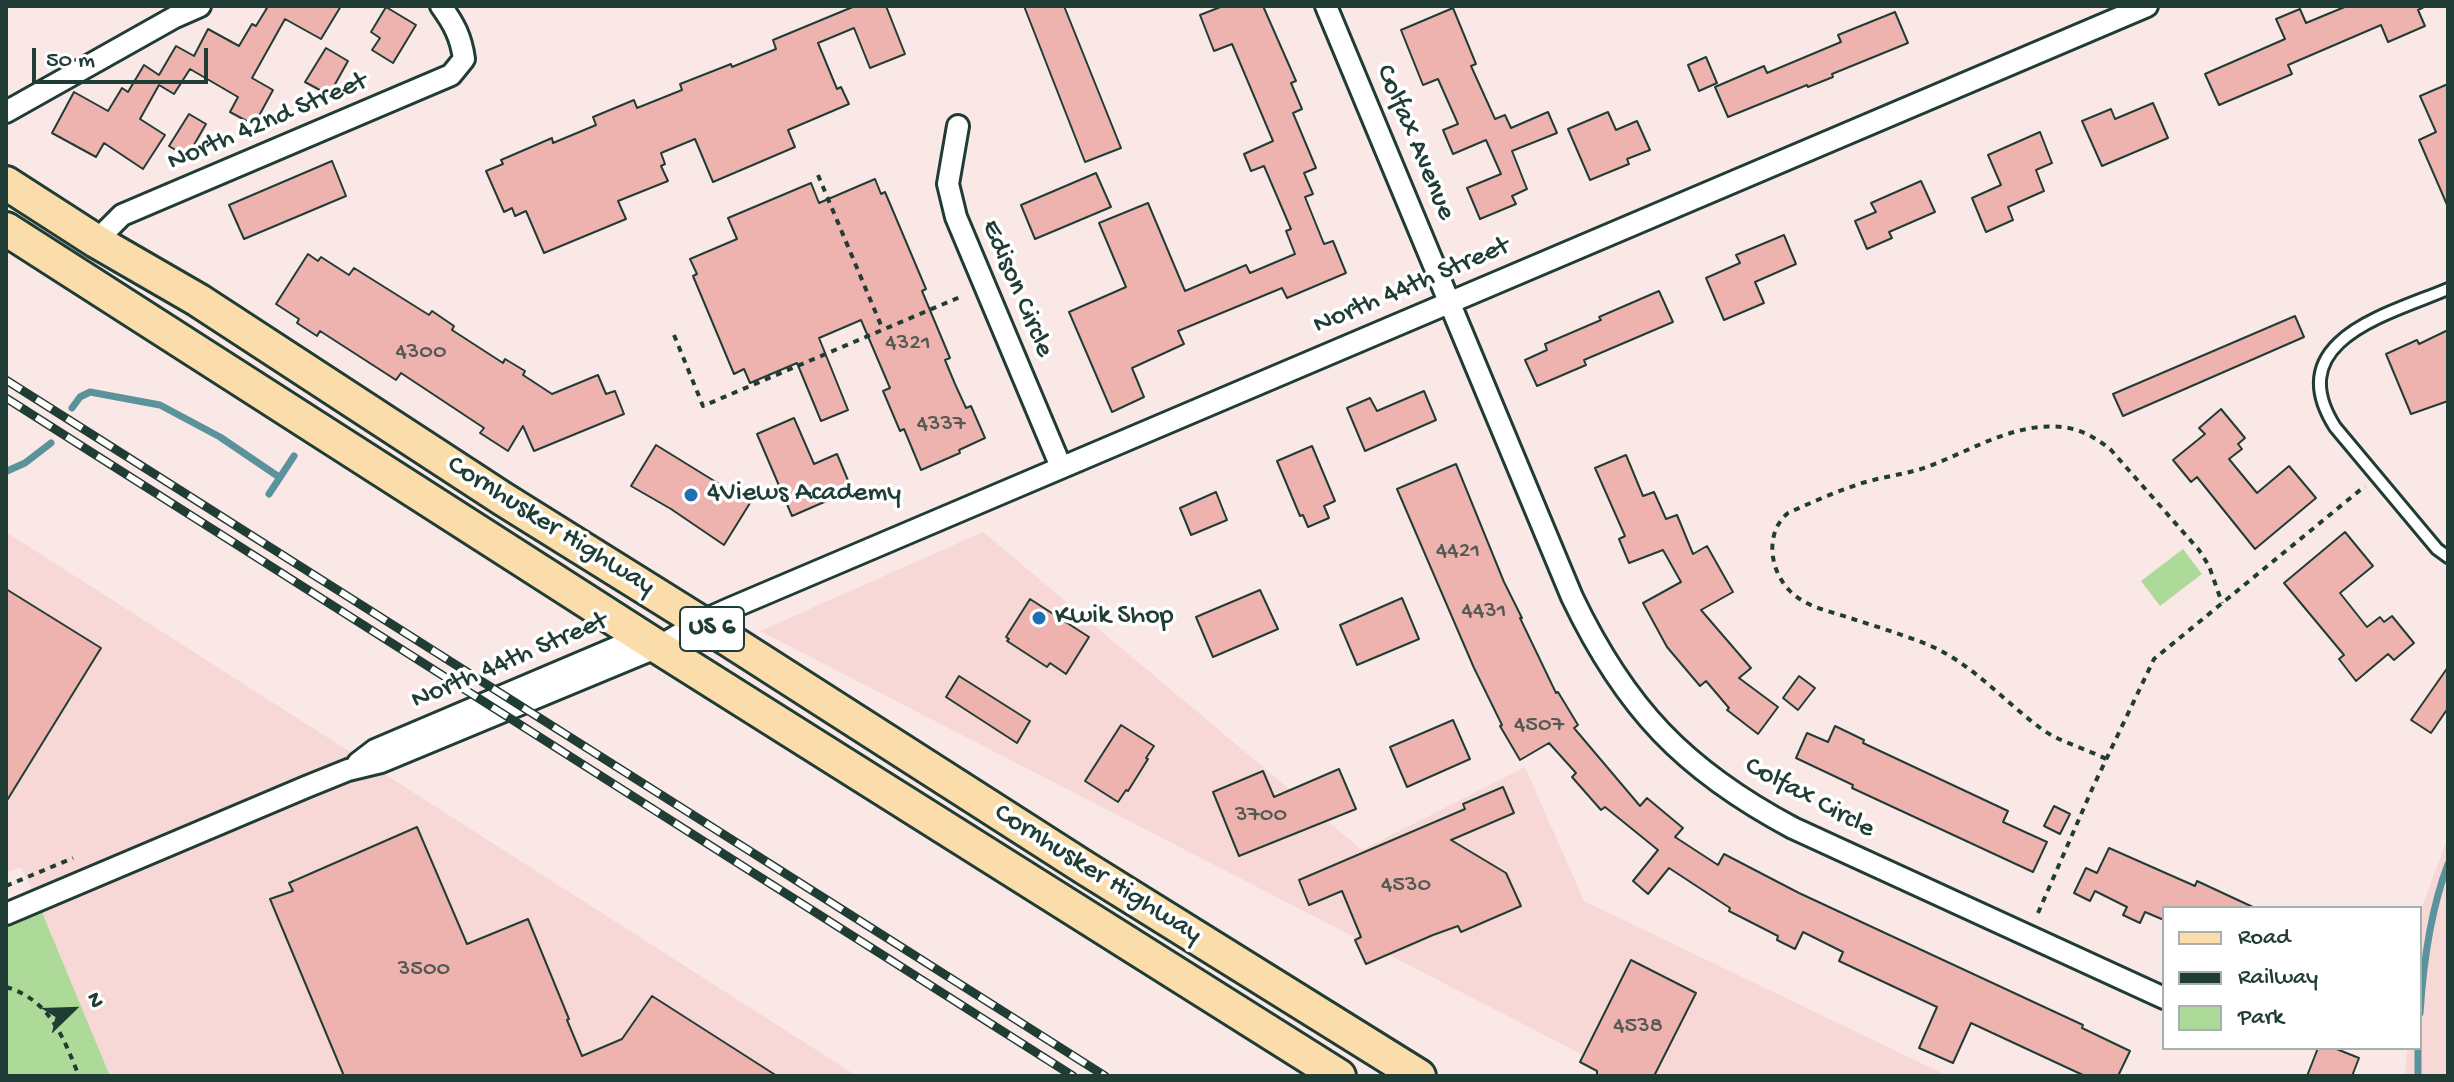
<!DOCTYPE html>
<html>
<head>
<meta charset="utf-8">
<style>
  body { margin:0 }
  #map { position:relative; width:2454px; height:1082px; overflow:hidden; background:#fae8e7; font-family:"Gochi Hand",sans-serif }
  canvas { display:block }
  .frame { position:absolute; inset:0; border:8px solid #1f3d34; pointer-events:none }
  .legend { position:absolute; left:2162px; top:906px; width:260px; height:144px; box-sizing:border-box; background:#fff; border:2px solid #a5b1ae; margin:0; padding:10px 14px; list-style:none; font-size:24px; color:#1f3d34 }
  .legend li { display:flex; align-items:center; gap:16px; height:40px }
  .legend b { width:40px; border:2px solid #a5b1ae }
  .north { position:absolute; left:32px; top:970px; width:80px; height:80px; -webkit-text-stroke:6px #fff; paint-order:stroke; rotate:67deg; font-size:22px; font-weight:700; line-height:32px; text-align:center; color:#1f3d34 }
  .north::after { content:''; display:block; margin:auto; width:28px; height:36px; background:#1f3d34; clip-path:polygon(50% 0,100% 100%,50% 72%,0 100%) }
  .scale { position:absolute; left:32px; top:48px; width:176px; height:36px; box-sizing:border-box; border:4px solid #1f3d34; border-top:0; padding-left:10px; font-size:24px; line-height:28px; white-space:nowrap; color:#1f3d34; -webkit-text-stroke:6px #fff; paint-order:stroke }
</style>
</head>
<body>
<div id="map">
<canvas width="2454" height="1082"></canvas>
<div class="frame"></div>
<ul class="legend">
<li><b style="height:10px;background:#fbddab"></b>Road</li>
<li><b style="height:10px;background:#1f3d34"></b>Railway</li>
<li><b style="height:22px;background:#aeda99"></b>Park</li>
</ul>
<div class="north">N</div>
<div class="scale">50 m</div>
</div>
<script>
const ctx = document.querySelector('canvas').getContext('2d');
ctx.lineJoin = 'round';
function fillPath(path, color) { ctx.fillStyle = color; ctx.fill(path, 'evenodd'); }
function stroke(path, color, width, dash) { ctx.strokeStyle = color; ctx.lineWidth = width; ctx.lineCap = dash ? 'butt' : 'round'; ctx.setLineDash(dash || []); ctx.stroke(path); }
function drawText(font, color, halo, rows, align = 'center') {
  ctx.font = font + ' "Gochi Hand",sans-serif'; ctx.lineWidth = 7; ctx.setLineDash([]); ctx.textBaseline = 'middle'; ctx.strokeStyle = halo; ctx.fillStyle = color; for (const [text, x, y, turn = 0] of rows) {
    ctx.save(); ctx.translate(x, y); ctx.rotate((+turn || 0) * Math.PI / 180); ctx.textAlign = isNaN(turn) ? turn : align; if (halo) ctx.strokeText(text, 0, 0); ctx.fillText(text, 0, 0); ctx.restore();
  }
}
const built = new Path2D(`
  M6,532L857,1076H110L42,912L21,867L6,872Z
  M983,532L1362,850L1525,767L1584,901L1948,1076H1624L760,631Z
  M2448,837V1076H2405L2407,1048H2420V912Z`);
const green = new Path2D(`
  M2183,549L2202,574L2160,606L2141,581Z
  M42,912L110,1076H6V927Z`);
const stream = new Path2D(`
  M72,408L80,397L90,392L160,405L220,437L279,477
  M7,471L25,463L51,443
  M269,494L294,456
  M2420,1013C2423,966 2431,909 2448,864
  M2418,1048V1076`);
const building = new Path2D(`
  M263,6H341L321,39L285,19L252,78L273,90L254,125L230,112L238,97L190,69L174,94L159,85L140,119L165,135L143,169L104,143L96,157L52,133L74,92L108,111L122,88L128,92L144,65L159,75L176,46L194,56L208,29L239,46L252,24L256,26L267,8Z
  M855,6H886L905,54L870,68L854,28L818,43L837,89L841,87L849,104L788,130L795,147L713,182L695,139L661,153L665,164L661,166L668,181L618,201L626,219L544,253L526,211L515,216L512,208L504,212L486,171L503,164L501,160L552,138L553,143L596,125L593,117L634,100L637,108L682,90L680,84L731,64L732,67L776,49L773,40Z
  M1024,6H1064L1121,148L1085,162Z
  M1223,6H1263L1296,81L1291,83L1302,109L1293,113L1316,168L1304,173L1313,194L1305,197L1324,244L1333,241L1346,273L1287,298L1282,288L1178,331L1184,344L1132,368L1144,397L1112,412L1069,312L1126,287L1099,223L1148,203L1185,291L1246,265L1250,273L1295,254L1286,231L1291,229L1264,166L1251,171L1244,154L1273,141L1232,44L1214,51L1200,15Z
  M2347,6H2426L2418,10L2425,26L2388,42L2381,25L2288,65L2292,74L2219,105L2205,74L2285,39L2276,19L2300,9L2306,23Z
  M386,7L416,25L393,63L372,50L380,38L371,32Z
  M1453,8L1476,64L1471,66L1495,119L1505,115L1511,128L1548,112L1557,133L1512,151L1527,189L1512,196L1516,204L1480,219L1467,188L1501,174L1486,140L1453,154L1443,130L1458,124L1438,79L1423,85L1401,30Z
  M1895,12L1908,43L1832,74L1833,77L1808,87L1807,85L1728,117L1715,87L1764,66L1767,73L1841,42L1838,35Z
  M326,48L348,61L329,95L305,82Z
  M1706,57L1717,83L1699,91L1688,65Z
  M2448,84V207L2419,140L2436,132L2420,96Z
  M2153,103L2168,138L2102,166L2082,121L2111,109L2115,119Z
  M1608,112L1616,130L1637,121L1650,150L1627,159L1629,164L1590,180L1568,129Z
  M189,114L206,124L187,157L169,146Z
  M2040,132L2052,163L2036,170L2044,191L2008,207L2013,220L1986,232L1972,198L2001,185L1988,155Z
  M332,161L346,196L244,239L229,205Z
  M1096,173L1111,207L1035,239L1021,205Z
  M875,179L881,194L885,192L926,289L922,291L950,358L945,360L955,384L966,408L971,406L985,438L959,450L960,453L921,470L904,429L900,431L883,391L890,388L861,320L819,338L848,410L821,421L797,363L750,383L744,369L734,374L693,276L697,274L690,259L737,239L728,218L811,183L819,203Z
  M1921,181L1935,212L1889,232L1892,238L1867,249L1855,221L1876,212L1871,203Z
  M1784,235L1796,264L1755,282L1764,303L1724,320L1706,278L1740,263L1736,255Z
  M308,254L318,261L321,257L349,275L354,268L429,315L432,311L454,326L452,330L503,363L505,359L525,371L523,375L552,394L598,375L606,394L615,391L624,414L534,451L523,426L508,451L480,433L484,428L401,373L396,380L320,331L317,336L297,323L299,319L276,304Z
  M1659,291L1673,322L1584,360L1586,365L1537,386L1525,360L1547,350L1545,344L1601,320L1599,317Z
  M2295,316L2304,337L2123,416L2113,394Z
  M2448,330V401L2411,414L2386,354L2417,340L2419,344Z
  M1424,391L1436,420L1365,451L1347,408L1370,398L1377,411Z
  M2221,409L2245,438L2238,444L2242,449L2229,459L2257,493L2289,466L2316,498L2255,549L2197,477L2191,482L2173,460L2205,434L2199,428Z
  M794,418L814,464L837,454L852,490L792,516L757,434Z
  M656,445L750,503L724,545L671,509L631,486Z
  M1312,446L1335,501L1324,506L1329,518L1308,527L1303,515L1300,516L1277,461Z
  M1626,455L1643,496L1654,492L1666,519L1677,515L1693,554L1707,546L1733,592L1701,610L1751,668L1739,678L1778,707L1758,734L1727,710L1729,708L1706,681L1700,686L1667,647L1643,603L1681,582L1663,550L1629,563L1619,539L1625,536L1595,468Z
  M1456,464L1504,582L1522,618H1520L1556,693L1558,692L1578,725L1574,728L1640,806L1647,798L1683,828L1675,837L1718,865L1724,854L1799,893L2083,1025L2082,1028L2130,1051L2118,1076H2085L1971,1023L1953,1063L1919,1048L1937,1007L1839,961L1843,952L1803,932L1795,949L1777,940L1778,936L1729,911L1730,908L1669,868L1648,894L1633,881L1658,850L1605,807L1601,810L1572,777L1576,773L1549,743L1520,760L1500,726L1502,725L1474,668L1437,582L1397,489Z
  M1216,492L1227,520L1191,535L1180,508Z
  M2345,532L2373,566L2340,593L2367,627L2380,617L2384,622L2392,616L2414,643L2394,660L2388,654L2356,681L2339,659L2344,655L2284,583Z
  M6,589L101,648L6,802Z
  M1260,590L1278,629L1213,657L1196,617Z
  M1402,598L1419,639L1357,665L1340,625Z
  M1030,599L1089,637L1066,674L1050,663L1047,667L1007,641L1009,639L1006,637Z
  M2448,667V708L2431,733L2411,720Z
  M959,676L1030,721L1017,743L946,697Z
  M1799,676L1815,688L1798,710L1783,698Z
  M1453,720L1470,759L1407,787L1390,747Z
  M1121,725L1154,746L1146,758L1148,759L1128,791L1126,790L1118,802L1085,781Z
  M1835,726L1864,740L1863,743L2008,811L2003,822L2047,842L2033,872L1852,788L1853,785L1796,758L1807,733L1828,742Z
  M1339,769L1356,809L1239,856L1213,792L1263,771L1274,797Z
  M1503,787L1514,813L1451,840L1506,873L1521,906L1461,932L1458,926L1433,935L1366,964L1355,940L1361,937L1342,891L1309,905L1299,880L1465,809L1463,804Z
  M2054,806L2070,814L2060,834L2044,826Z
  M417,827L467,944L528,919L569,1019L567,1020L582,1056L622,1039L652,996L777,1076H344L270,899L293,891L289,883Z
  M2109,848L2195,886L2197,881L2255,908H2164V920L2145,912L2140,923L2123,915L2127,907L2095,891L2090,901L2074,893L2086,868L2097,873Z
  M1631,960L1696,993L1654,1076H1597V1071L1580,1062Z
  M2318,1048H2334L2359,1058L2352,1076H2307Z`);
const path = new Path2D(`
  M818,175L883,330
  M674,335L703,406L960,297
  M2106,759C2085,748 2058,742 2039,727C2004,701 1972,664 1931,646C1905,635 1877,627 1850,618C1829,611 1805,607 1789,590C1769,569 1765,532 1788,513C1810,503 1833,493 1856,485C1879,477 1904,475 1927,467C1970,451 2015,422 2062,427C2080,429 2097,438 2111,450L2199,550L2209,566L2222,603
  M6,886L73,858
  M2038,913L2093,787L2154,659L2365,486
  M6,987C50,1000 63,1037 79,1076`);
const service = new Path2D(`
  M2448,289C2389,314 2280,340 2335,427L2437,549L2448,557`);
const minor = new Path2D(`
  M1326,6L1572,597C1625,708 1684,770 1793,828L2164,998
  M6,112L175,17L200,6
  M958,126L948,184L956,217L1061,467
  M96,241L122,215L451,75L464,59C461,37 454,24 441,6
  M358,763L375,750L646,635
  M6,914L306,787L348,770L381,762L658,647L700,622L729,609L2147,6`);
const primary = new Path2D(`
  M6,183L96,241L198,300L503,499L729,640L1085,868L1419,1076
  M6,229L658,647L1339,1076`);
const rail = new Path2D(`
  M6,380L1105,1076
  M6,398L1073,1076`);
const markers = [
  [691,495,8,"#1f6fb2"],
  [1039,618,8,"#1f6fb2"]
];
const numberNames = [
  ["4321",908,344],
  ["4300",421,353],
  ["4337",941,425],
  ["4421",1458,552],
  ["4431",1484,612],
  ["4507",1539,726],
  ["3700",1261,816],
  ["4530",1406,886],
  ["3500",424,970],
  ["4538",1638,1027]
];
const shields = [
  [712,629,64]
];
const shieldNames = [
  ["US 6",712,629]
];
const streetNames = [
  ["North 42nd Street",268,123,-23],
  ["Colfax Avenue",1414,143,67],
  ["North 44th Street",1412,287,-23],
  ["Edison Circle",1016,289,67],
  ["Cornhusker Highway",550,527,32],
  ["North 44th Street",510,662,-23],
  ["Colfax Circle",1809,799,28],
  ["Cornhusker Highway",1097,875,32]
];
const poiNames = [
  ["4Views Academy",707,495],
  ["Kwik Shop",1055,618]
];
fillPath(built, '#f7d8d6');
fillPath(green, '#aeda99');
stroke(stream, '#5a939c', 7);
fillPath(building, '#efb3af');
stroke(building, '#1f3d34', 2);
stroke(service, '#1f3d34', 16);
stroke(minor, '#1f3d34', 26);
stroke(primary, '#1f3d34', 38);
stroke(path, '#1f3d34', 4, [6, 6]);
stroke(service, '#fff', 10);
stroke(minor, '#fff', 20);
stroke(primary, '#fbddab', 32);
stroke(rail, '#1f3d34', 9);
stroke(rail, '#fff', 6, [18]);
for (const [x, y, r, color] of markers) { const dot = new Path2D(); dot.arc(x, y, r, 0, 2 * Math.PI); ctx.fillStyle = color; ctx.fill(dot); stroke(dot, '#fff', 3); }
drawText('24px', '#535a53', null, numberNames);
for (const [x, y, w] of shields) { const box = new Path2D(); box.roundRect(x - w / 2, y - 22, w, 44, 6); ctx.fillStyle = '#fff'; ctx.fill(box); stroke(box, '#1f3d34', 2); }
drawText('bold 26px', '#1f3d34', null, shieldNames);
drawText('28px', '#1f3d34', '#fff', streetNames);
drawText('28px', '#1f3d34', '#fff', poiNames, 'left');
</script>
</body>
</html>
